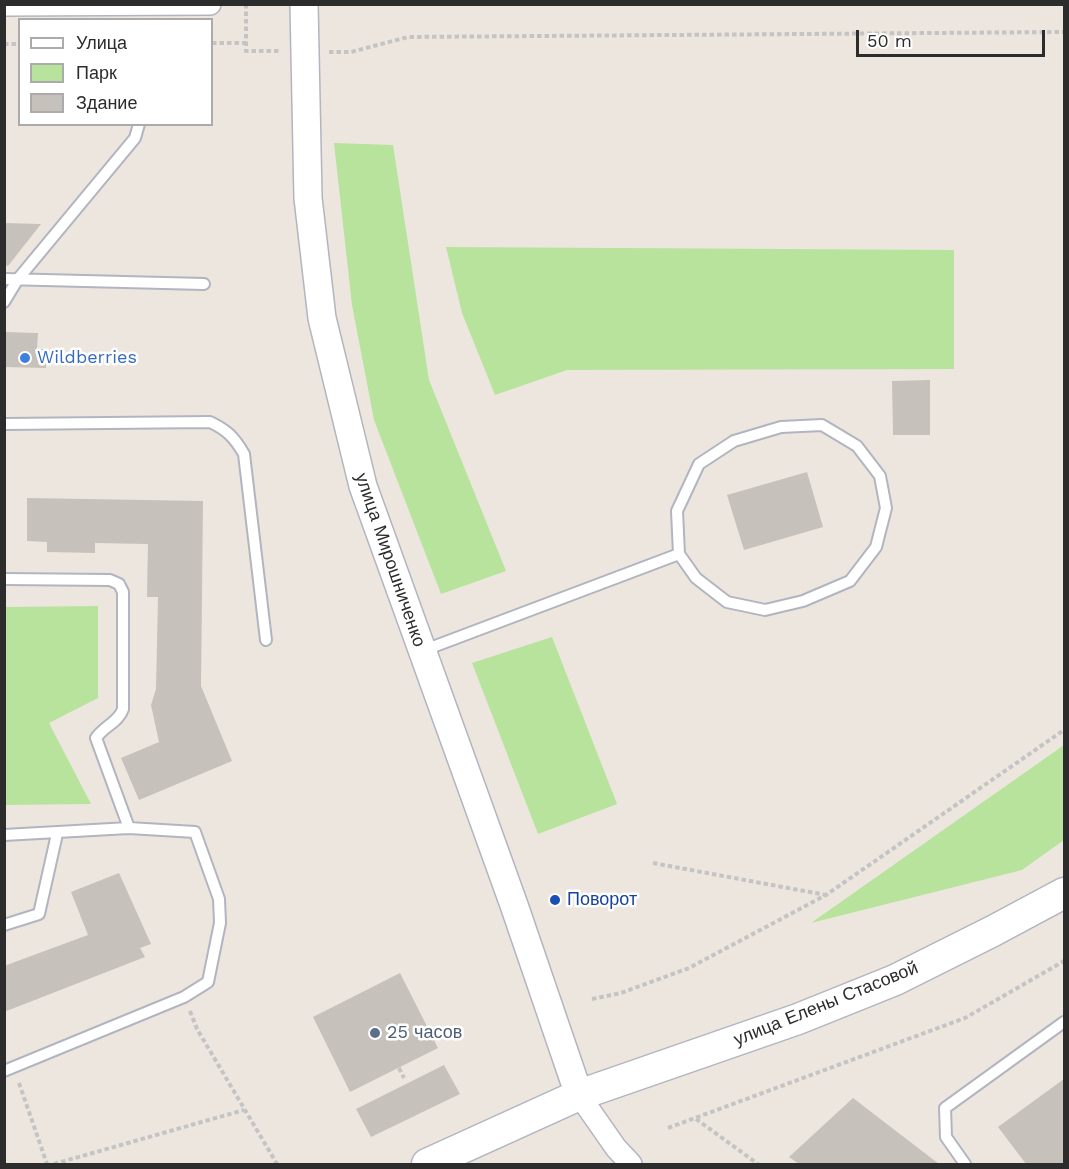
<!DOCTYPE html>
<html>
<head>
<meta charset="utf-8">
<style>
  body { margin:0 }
  #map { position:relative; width:1069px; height:1169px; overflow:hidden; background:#ede6df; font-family:"Work Sans",sans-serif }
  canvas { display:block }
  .frame { position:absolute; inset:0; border:6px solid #2c2c2c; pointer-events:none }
  .legend { position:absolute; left:18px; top:18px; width:195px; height:108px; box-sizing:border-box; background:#fff; border:2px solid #ababab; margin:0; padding:8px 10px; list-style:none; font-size:18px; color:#2c2c2c }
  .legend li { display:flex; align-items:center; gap:12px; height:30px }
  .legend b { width:30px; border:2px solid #ababab }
  .scale { position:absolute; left:856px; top:30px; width:189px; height:27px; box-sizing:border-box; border:3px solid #2c2c2c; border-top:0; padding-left:8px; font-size:18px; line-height:21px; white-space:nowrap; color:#2c2c2c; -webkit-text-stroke:4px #fff; paint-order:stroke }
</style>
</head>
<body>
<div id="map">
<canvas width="1069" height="1169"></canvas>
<div class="frame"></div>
<ul class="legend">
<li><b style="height:8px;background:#fff"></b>Улица</li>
<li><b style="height:16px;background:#b7e39c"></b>Парк</li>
<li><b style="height:16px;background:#c6c1ba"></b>Здание</li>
</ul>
<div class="scale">50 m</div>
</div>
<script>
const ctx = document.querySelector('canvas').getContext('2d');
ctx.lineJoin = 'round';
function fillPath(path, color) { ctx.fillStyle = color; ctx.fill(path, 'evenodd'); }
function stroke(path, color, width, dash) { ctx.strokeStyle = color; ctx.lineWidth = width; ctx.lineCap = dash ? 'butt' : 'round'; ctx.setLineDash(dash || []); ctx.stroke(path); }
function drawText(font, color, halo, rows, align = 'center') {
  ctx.font = font + ' "Work Sans",sans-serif'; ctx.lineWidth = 5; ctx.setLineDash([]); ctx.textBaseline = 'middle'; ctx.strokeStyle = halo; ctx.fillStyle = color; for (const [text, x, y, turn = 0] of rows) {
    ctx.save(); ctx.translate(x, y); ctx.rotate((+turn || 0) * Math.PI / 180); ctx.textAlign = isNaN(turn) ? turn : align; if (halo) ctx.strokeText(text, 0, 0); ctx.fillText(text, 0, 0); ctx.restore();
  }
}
const green = new Path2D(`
  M334,143L393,145L429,380L506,571L441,594L374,420L352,305Z
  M446,247L954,250V369L567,370L495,395L462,313Z
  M98,606V698L49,723L91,804L5,805V607Z
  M552,637L617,804L538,834L472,663Z
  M1064,745V840L1022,870L811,923Z`);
const building = new Path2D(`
  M4,223L41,224L8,266L4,265Z
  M4,332L38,333L37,349H46V368L4,367Z
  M930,380V435H893L892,381Z
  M807,472L823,527L744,550L727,495Z
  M27,498L203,501L201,686L232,761L139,800L121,758L159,742L151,705L156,689L158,597H147L148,544L95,543V553L47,552V542L27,541Z
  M119,873L151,944L140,948L145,957L4,1012V966L88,935L71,892Z
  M400,973L438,1048L350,1092L313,1017Z
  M444,1065L460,1094L371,1137L356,1109Z
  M1064,1079V1164H1026L998,1127Z
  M853,1098L939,1164H799L789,1157Z`);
const path = new Path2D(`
  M246,4V51H280
  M212,43H246
  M4,44H20
  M329,52H351L408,37L1064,32
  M653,863L826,895
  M592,999L621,993L689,968L826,895L1064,730
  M190,1011L197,1029L277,1164
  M399,1068L404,1078
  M19,1083L47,1164
  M696,1119L758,1164
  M668,1128L965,1018L1064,961
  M54,1164L244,1110`);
const service = new Path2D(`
  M4,279L204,284
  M4,302L18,279L135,138L139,124
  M4,424L210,422C227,430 234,437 244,454L266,640
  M4,579L110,580L119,584L123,592V709C119,722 104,726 96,738L129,828L195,832L219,899L220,923L208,982L184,997L4,1071
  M422,651L679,554L677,511L699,464L734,441L781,427L822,425L857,446L880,476L886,508L876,547L850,581L803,601L765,610L727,602L696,578L679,554
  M4,835L129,828
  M4,925L39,914L57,834
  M965,1164L946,1137L945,1108L1064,1022`);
const minor = new Path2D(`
  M4,5L210,4
  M579,1095L616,1148L631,1164`);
const tertiary = new Path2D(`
  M304,4L308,198L322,318L363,486L514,905L579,1095`);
const secondary = new Path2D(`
  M427,1164L579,1095L798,1019L895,980L993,931L1064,893`);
const markers = [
  [25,358,6,"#3f7fe0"],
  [555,900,6,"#1a4fb4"],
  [375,1033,6,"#5c6f8a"]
];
const shopNames = [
  ["Wildberries",37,358]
];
const streetNames = [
  ["улица Мирошниченко",390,560,71],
  ["улица Елены Стасовой",826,1004,-22]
];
const transitNames = [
  ["Поворот",567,900]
];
const serviceNames = [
  ["25 часов",387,1033]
];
fillPath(green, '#b7e39c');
fillPath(building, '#c6c1ba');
stroke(service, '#b2b5bf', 14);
stroke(minor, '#b2b5bf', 24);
stroke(tertiary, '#b2b5bf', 30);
stroke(secondary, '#b2b5bf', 33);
stroke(path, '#c4c4c4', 4, [4.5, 3]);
stroke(service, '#fff', 10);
stroke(minor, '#fff', 21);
stroke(tertiary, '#fff', 27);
stroke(secondary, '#fff', 30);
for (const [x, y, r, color] of markers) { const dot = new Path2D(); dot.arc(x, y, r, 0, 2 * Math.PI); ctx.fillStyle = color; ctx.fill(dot); stroke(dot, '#fff', 2); }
drawText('18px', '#366cbe', '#fff', shopNames, 'left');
drawText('18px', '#2c2c2c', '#fff', streetNames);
drawText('18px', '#164399', '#fff', transitNames, 'left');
drawText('18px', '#4e5e75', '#fff', serviceNames, 'left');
</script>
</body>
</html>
